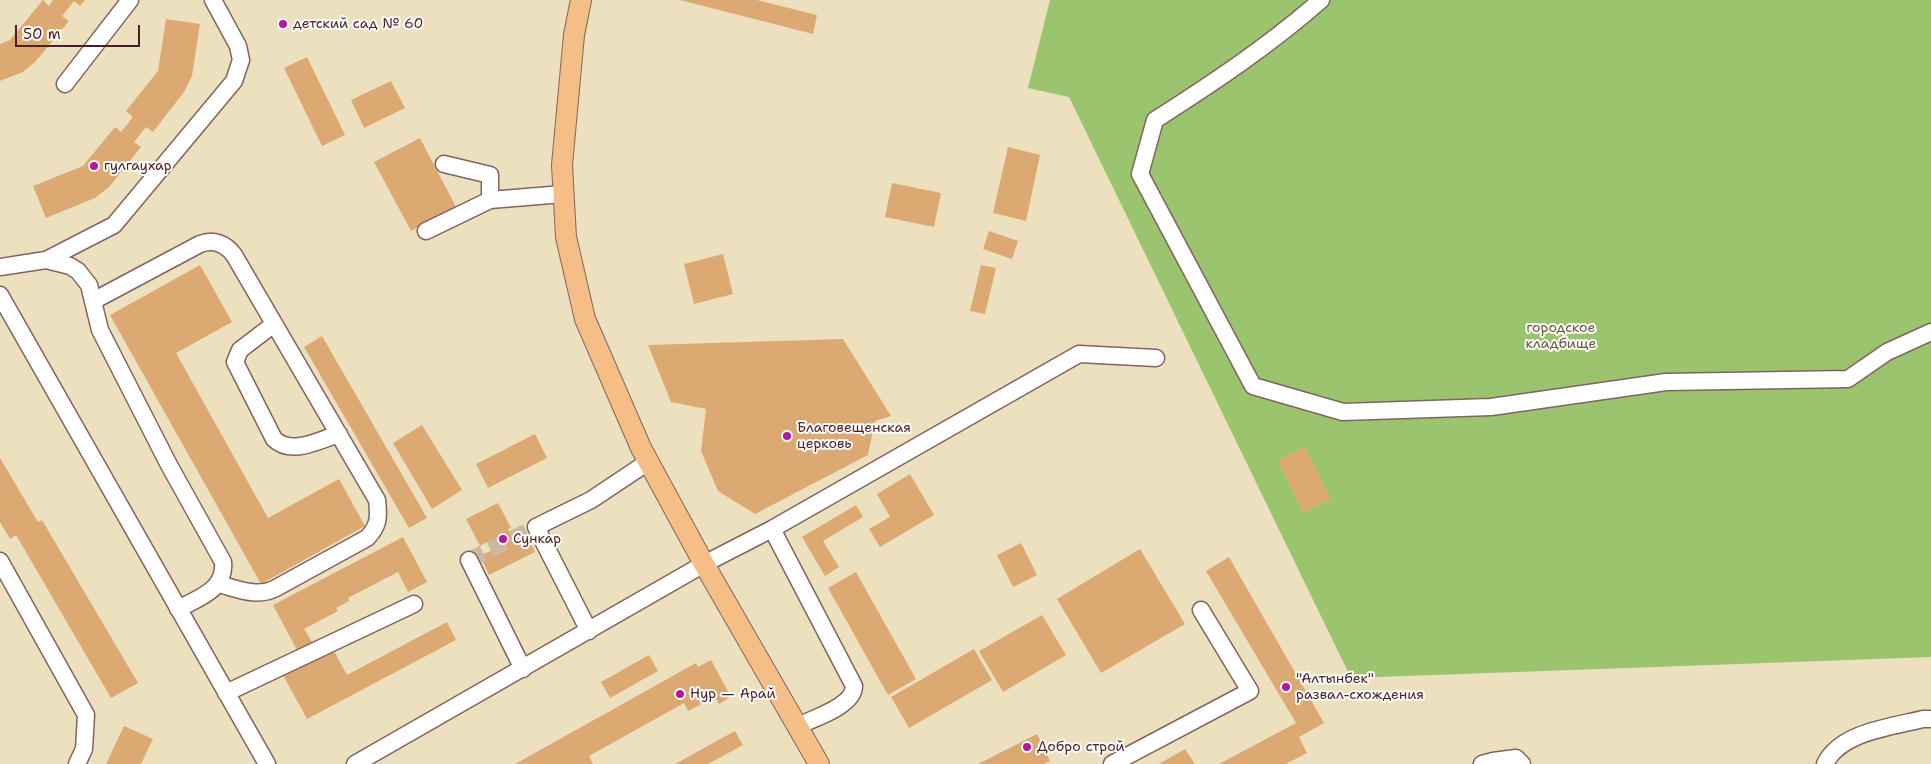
<!DOCTYPE html>
<html>
<head>
<meta charset="utf-8">
<style>
  body { margin:0 }
  #map { position:relative; width:1931px; height:764px; overflow:hidden; background:#ede0be; font-family:"Shantell Sans",sans-serif }
  canvas { display:block }
  .scale { position:absolute; left:15px; top:25px; width:125px; height:22px; box-sizing:border-box; border:2px solid #4a1f2b; border-top:0; padding-left:6px; font-size:15px; line-height:18px; white-space:nowrap; color:#4a1f2b; -webkit-text-stroke:4px #fdfcf7; paint-order:stroke }
</style>
</head>
<body>
<div id="map">
<canvas width="1931" height="764"></canvas>
<div class="scale">50 m</div>
</div>
<script>
const ctx = document.querySelector('canvas').getContext('2d');
ctx.lineJoin = 'round';
function fillPath(path, color) { ctx.fillStyle = color; ctx.fill(path, 'evenodd'); }
function stroke(path, color, width, dash) { ctx.strokeStyle = color; ctx.lineWidth = width; ctx.lineCap = dash ? 'butt' : 'round'; ctx.setLineDash(dash || []); ctx.stroke(path); }
function drawText(font, color, halo, rows, align = 'center') {
  ctx.font = font + ' "Shantell Sans",sans-serif'; ctx.lineWidth = 4; ctx.setLineDash([]); ctx.textBaseline = 'middle'; ctx.strokeStyle = halo; ctx.fillStyle = color; for (const [text, x, y, turn = 0] of rows) {
    ctx.save(); ctx.translate(x, y); ctx.rotate((+turn || 0) * Math.PI / 180); ctx.textAlign = isNaN(turn) ? turn : align; if (halo) ctx.strokeText(text, 0, 0); ctx.fillText(text, 0, 0); ctx.restore();
  }
}
const green = new Path2D(`
  M1050,0H1931V657L1351,678L1069,97L1028,88Z`);
const building = new Path2D(`
  M43,0L49,6L53,0H85L80,6L74,1L62,16L69,21L36,61L23,72L0,81V44L10,40Z
  M680,0H757L817,15L813,34Z
  M166,19L200,24L192,76L184,92L153,132L146,127L134,142L141,147L109,187L95,198L46,218L33,186L83,166L115,127L121,132L133,117L126,111L158,71Z
  M307,57L345,135L322,146L284,68Z
  M391,81L405,108L364,128L351,100Z
  M420,138L456,207L411,231L374,162Z
  M1008,147L1040,155L1026,221L993,213Z
  M892,183L941,193L934,227L885,217Z
  M989,231L1018,241L1012,259L983,249Z
  M723,254L733,294L694,304L684,264Z
  M200,265L232,322L176,353L268,518L339,479L365,526L261,584L110,315Z
  M981,265L996,268L985,314L970,311Z
  M322,336L427,518L409,528L304,347Z
  M843,339L891,416L875,421L868,455L755,514L718,491L701,451L706,409L671,402L648,345Z
  M422,425L462,490L432,509L393,443Z
  M535,434L547,458L488,488L476,464Z
  M1305,447L1331,499L1303,513L1278,460Z
  M0,458L38,522L42,520L138,683L111,698L16,535L10,539L0,522Z
  M910,474L934,515L880,547L869,529L890,517L877,494Z
  M498,503L511,528L508,529L512,538L525,531L535,552L489,575L480,556L494,549L489,541L480,546L466,519Z
  M856,505L863,517L823,541L839,567L825,576L802,537Z
  M403,537L427,582L408,592L398,572L348,598L349,601L336,608L338,611L304,629L312,642L297,650L273,605Z
  M1021,543L1037,575L1013,587L997,555Z
  M1140,549L1185,624L1101,673L1057,599Z
  M1229,557L1324,723L1299,737L1307,753L1286,764H1219L1296,723L1206,571Z
  M856,572L916,679L888,695L828,588Z
  M1042,615L1066,655L1003,692L979,651Z
  M447,622L456,640L307,719L283,675L333,649L347,675Z
  M974,649L992,680L909,728L891,697Z
  M649,655L658,671L610,698L601,682Z
  M711,660L731,697L719,704L715,697L688,711L684,703L589,756L593,764H515L696,663L698,667Z
  M124,726L153,739L141,764H106Z
  M735,731L743,745L708,764H675Z
  M1037,734L1050,761L1044,764H978Z
  M1185,749L1195,764H1159Z`);
const minorTunnel = new Path2D(`
  M469,560L536,527`);
const minor = new Path2D(`
  M1321,0C1270,45 1213,83 1155,120L1140,174L1253,386L1343,412L1491,407L1666,382L1848,379L1887,352L1931,332
  M65,84L130,0
  M444,164L490,175V200
  M426,231L490,200L563,194
  M46,260L70,266L78,271L89,285L100,330L169,465L223,562C226,590 198,598 178,609
  M0,267L46,260L114,225L234,81L241,60L238,46L213,0
  M0,295L267,764
  M93,301L200,244C213,239 225,243 234,255L377,500C379,517 379,526 367,538L276,588C257,598 238,589 219,584
  M274,324L240,350L235,362L274,439C292,456 319,440 339,434
  M772,529L854,686C854,706 814,718 798,726
  M469,560L523,669
  M0,561L86,715L84,749L77,764
  M589,631L536,527L591,500L648,462
  M226,693L414,604
  M355,764L704,564L772,529L1079,354L1156,358
  M1112,764L1250,691L1201,610
  M1482,764L1493,761L1516,758L1522,764
  M1825,764C1840,732 1891,727 1923,719H1931`);
const major = new Path2D(`
  M581,0L574,35L562,165L566,237L585,319L641,448L704,564L819,764`);
const markers = [
  [283,24,5,"#b5179e"],
  [94,166,5,"#b5179e"],
  [787,436,5,"#b5179e"],
  [503,539,5,"#b5179e"],
  [1286,687,5,"#b5179e"],
  [680,694,5,"#b5179e"],
  [1027,747,5,"#b5179e"]
];
const poiNames = [
  ["детский сад № 60",293,24],
  ["гулгаухар",104,166],
  ["Благовещенская",797,428],
  ["церковь",797,444],
  ["Сункар",513,539],
  ["\"Алтынбек\"",1296,679],
  ["развал-схождения",1296,695],
  ["Нур — Арай",690,694],
  ["Добро строй",1037,747]
];
const parkNames = [
  ["городское",1561,328],
  ["кладбище",1561,344]
];
fillPath(green, '#9bc46f');
fillPath(building, '#dda973');
stroke(minorTunnel, '#ccb9a1', 16, [16, 8]);
stroke(minor, '#83635e', 19);
stroke(major, '#83635e', 22);
stroke(minor, '#fff', 16);
stroke(major, '#f6be87', 20);
for (const [x, y, r, color] of markers) { const dot = new Path2D(); dot.arc(x, y, r, 0, 2 * Math.PI); ctx.fillStyle = color; ctx.fill(dot); stroke(dot, '#fdfcf7', 2); }
drawText('14px', '#4a1f2b', '#fdfcf7', poiNames, 'left');
drawText('14px', '#665943', '#fdfcf7', parkNames);
</script>
</body>
</html>
